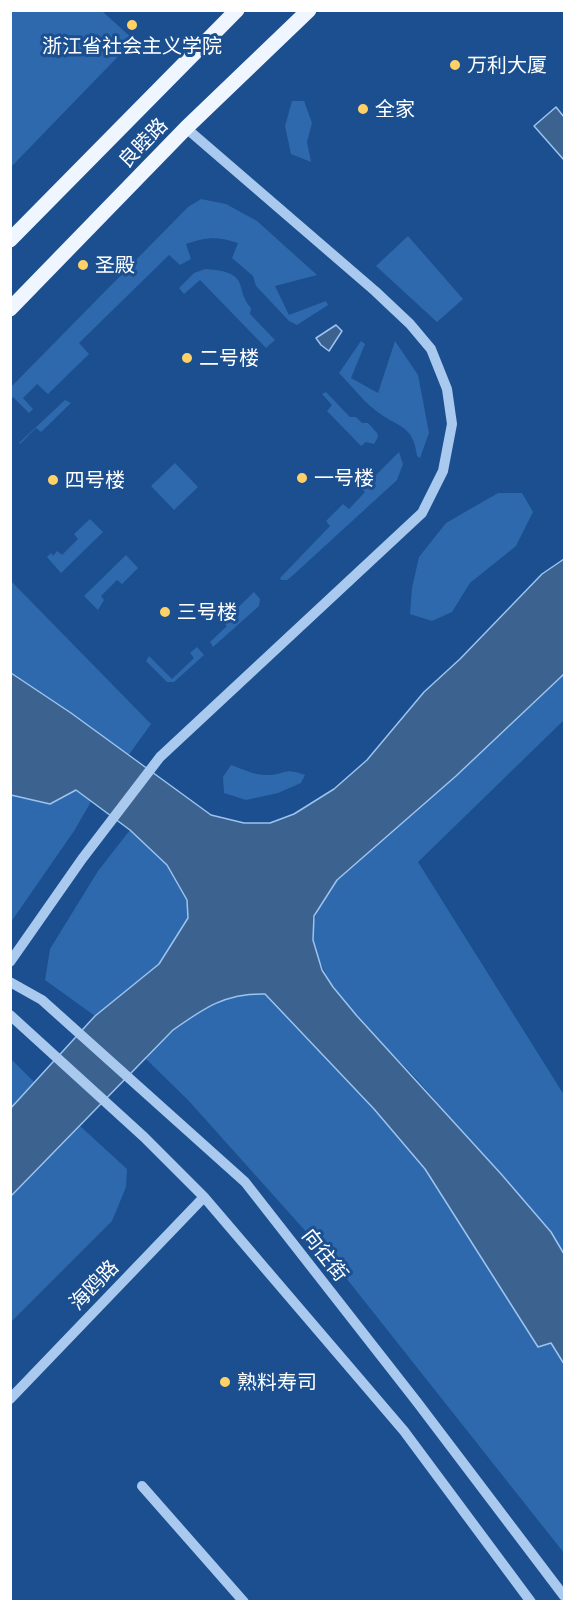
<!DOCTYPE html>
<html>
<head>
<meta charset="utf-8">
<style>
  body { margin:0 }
  #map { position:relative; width:575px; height:1612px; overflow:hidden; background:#1b4f8f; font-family:"Exo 2",sans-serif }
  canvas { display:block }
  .frame { position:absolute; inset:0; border:12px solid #fff; pointer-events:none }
</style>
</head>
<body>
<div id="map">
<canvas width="575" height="1612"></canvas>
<div class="frame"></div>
</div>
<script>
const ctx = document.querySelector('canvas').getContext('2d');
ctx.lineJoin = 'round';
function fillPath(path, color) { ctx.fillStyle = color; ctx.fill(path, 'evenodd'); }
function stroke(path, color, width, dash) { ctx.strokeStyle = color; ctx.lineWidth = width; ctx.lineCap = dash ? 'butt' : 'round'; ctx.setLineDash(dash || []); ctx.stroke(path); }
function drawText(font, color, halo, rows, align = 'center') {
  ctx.font = font + ' "Exo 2","Noto Sans SC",sans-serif'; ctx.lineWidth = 6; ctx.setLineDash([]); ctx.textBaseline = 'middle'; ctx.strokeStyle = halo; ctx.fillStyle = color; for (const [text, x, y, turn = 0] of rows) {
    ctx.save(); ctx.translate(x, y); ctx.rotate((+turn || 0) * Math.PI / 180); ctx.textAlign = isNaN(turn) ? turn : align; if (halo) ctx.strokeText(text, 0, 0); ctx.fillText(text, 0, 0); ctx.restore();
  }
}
const green = new Path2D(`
  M11,10L102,11L134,40L11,167Z
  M292,101H304L312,123L307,142L311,162L291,154L285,126Z
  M201,199L226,204L257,221L317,275L275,286L289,315L326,301L328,305L297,325L289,321L256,286L253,276L232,258L238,243C218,236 206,237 186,244L191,259L180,265L169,255L79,343L89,354L48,394L37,384L23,398L33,409L29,413L13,397L11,399V387L188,207Z
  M408,236L463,299L437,322L376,266Z
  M205,269C218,270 238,271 241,287C243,295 245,301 251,308L250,314L275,340L266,348L200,280L184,294L179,288L194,273Z
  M361,341L365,344L351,378L378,393L395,341L418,375L429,433L420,458L417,456C413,423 397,428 375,410C362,400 351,385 339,373Z
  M326,392L350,417H356L362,423H368L377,433L378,437L374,444L366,442L361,446L327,411L332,405L322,394Z
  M65,400L71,403L41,432L36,428L20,444L19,443Z
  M399,452L403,464L397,480L291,577L287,580H281L280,578L330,526L326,521L343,504L349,509L365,492L362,489Z
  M175,463L198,487L174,510L151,486Z
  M498,493H522L533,512L516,546L470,583L452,612L432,621L410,614L412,588L419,557L446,523Z
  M90,519L103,532L61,573L47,557L51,553L53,556L57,551L62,555L78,539L74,534Z
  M126,555L138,568L122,584L117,580L101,596L104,600L98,610L84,596Z
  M10,580L151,724L128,756L71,713L11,673Z
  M254,592L260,599L259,606L213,647L210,642L227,626L223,622Z
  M197,647L204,655L174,682H167L146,661L149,656L172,679L194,658L190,653Z
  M564,674V720L418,862L564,1095V1254C538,1211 501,1177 468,1138C450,1118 433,1097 414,1076C378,1038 325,995 314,942C309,918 324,900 337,880Z
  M231,765C243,769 256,776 268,775C288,774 282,767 305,775L301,783L278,793L246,800L224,793L223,777Z
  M76,790L92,800L74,831L11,922V795L50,804Z
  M130,830L167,865L187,900L188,919L159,964L95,1016L45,980L50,949L98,871Z
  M244,994H265L374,1109L425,1169L468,1235L551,1343L564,1364V1553L335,1264L188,1100L146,1059C178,1024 198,1007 244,994Z
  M10,1058L35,1083L11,1109H10Z
  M80,1126L127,1169L126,1187L112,1221L11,1322V1196Z`);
const water = new Path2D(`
  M556,107L564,117V160L534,126Z
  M336,325L342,331L329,351L321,345L316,338Z
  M564,559V674L456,776L337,880L314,916L313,940L322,970L333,987L357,1016L502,1175L551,1232L564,1254V1364L551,1343L538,1347L425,1169L374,1109L265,994C225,993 204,1008 173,1030L11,1196L10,1109L95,1016L159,964L188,918L187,900L167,865L130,830L76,790L50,804L11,795V673L71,713L211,815L244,823H270L294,814L334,789L367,760L424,692L460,659L542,574Z`);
const minor = new Path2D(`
  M10,962L82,859L160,757L422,513L443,471L452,424L447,389L431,349L410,324L375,291L186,128
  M10,982L42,1000L245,1182L417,1402L564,1596
  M10,1015L144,1137L204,1197L404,1431L531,1602
  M10,1399L204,1197
  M142,1486L244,1602`);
const major = new Path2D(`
  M10,240L237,10
  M10,309L186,128L309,10`);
const markers = [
  [132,25,6,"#ffd166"],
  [455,65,6,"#ffd166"],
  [363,109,6,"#ffd166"],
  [83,265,6,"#ffd166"],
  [187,358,6,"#ffd166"],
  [302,478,6,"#ffd166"],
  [53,480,6,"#ffd166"],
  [165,612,6,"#ffd166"],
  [225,1382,6,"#ffd166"]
];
const poiNames = [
  ["浙江省社会主义学院",132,46,"center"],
  ["万利大厦",467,65],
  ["全家",375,109],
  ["圣殿",95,265],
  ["二号楼",199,358],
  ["一号楼",314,478],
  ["四号楼",65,480],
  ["三号楼",177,612],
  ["熟料寿司",237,1382]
];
const streetNames = [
  ["良睦路",143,143,-46],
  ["向往街",325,1255,52],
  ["海鸥路",94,1285,-46]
];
fillPath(green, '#2e69ad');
fillPath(water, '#3c6290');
stroke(water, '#9cc4f0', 1.5);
stroke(minor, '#a9c9ee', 10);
stroke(major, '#f0f6ff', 15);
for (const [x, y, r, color] of markers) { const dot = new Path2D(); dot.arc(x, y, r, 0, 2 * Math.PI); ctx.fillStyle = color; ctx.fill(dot); stroke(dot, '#1b4f8f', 2); }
drawText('20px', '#fff', '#1b4f8f', poiNames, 'left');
drawText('20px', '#fff', '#1b4f8f', streetNames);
</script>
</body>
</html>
